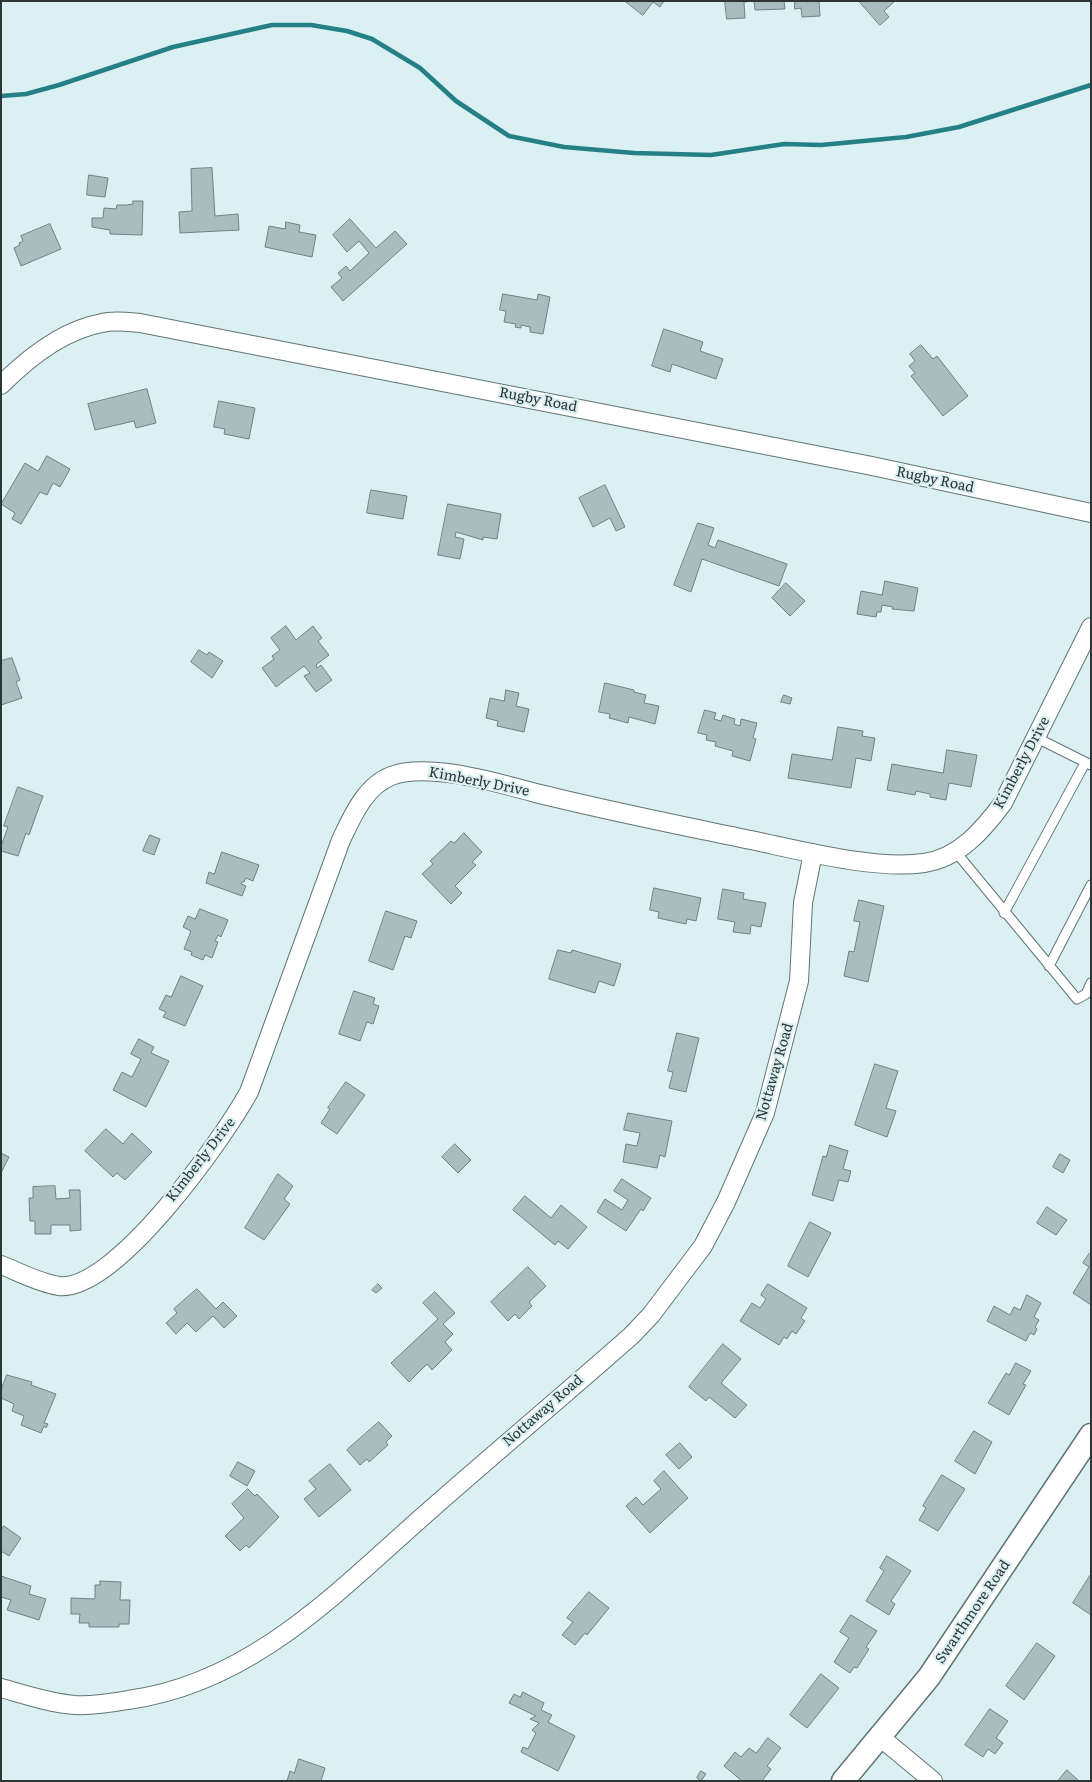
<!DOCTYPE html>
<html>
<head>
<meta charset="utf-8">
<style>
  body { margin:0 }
  #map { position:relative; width:1092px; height:1782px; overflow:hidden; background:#dbf0f2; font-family:Literata,serif }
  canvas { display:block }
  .frame { position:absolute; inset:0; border:2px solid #2d3535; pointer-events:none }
</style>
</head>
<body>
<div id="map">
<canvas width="1092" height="1782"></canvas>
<div class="frame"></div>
</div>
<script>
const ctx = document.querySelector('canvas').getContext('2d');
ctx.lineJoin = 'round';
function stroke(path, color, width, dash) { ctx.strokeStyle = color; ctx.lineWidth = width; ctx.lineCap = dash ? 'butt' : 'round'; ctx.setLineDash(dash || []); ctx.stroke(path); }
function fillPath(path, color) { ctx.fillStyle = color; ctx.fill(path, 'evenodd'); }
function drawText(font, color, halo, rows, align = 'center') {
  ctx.font = font + ' Literata,serif'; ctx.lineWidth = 4.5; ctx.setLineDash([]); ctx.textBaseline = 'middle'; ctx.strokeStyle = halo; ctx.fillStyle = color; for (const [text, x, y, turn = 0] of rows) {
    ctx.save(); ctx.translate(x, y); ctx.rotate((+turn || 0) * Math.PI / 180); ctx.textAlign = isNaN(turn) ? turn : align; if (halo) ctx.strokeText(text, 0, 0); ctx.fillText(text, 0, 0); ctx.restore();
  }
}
const stream = new Path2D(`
  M1,96L26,94L59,85L173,47L272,25H311L347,31L372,39L420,68L456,101L509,136L564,147L634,153L711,155L784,144L821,145L906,137L959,127L1091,85`);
const building = new Path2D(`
  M625,1H664L660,7L653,2L643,15Z
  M725,1H784L785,9L755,10L754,1L744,2L745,18L727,19Z
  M795,1H819L820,16L802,17L801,8L795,9Z
  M859,1H895L884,11L889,17L880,25Z
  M212,168L215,216L238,214L239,230L180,233L179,212L192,211L191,169Z
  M89,175L108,178L105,197L87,195Z
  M133,201H143L142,235L110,234V230L92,227V218H103L104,208L116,209L117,205H127L133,204Z
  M350,219L376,248L395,231L407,244L343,301L331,287L342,278L338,273L346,266L350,271L369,253L359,241L347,252L333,235Z
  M286,222L300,225L299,232L316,235L312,257L265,247L269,226L285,229Z
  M50,224L61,249L21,266L14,248L20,245L19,243L23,241L21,236Z
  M503,294L537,300L538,294L550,297L543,334L530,332V327L521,325V328L515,327L516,324L504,322L506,311L500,310Z
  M664,329L703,342L700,351L723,359L716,379L672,364L670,372L652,366Z
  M921,345L933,359L937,356L968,396L943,416L911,376L915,373L909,366L915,361L910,354Z
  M147,389L156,423L136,428L134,421L95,430L88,404Z
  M219,401L255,408L249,439L224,434L225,429L214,427Z
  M47,456L70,469L60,487L53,483L47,495L40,492L21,524L12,519L15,513L1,504L25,463L38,471Z
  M605,485L625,527L616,531L610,518L593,527L579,498Z
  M371,490L407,496L403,519L367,513Z
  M448,504L501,514L497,539L483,537V540L456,532L455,537L464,539L460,559L438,555Z
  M698,523L714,528L708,545L715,548L718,540L787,564L779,586L702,559L691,592L674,585Z
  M885,581L918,588L914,611L892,609L893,607L882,605L881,612H877L876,617L857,614L861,591L882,595Z
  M786,583L805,601L790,616L772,598Z
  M286,626L296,640L313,626L322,638L318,641L329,655L316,665L317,668L321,665L332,680L316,692L304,676L310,673L304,666L276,687L262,668L274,659L272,656L280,650L271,638Z
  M199,650L207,655L209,652L223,661L212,678L191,662Z
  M12,658L20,680L16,682L22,698L1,705V661Z
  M605,683L634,690V692L646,695L644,703L659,706L655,724L629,717L628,723L609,718L610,714L599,712Z
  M506,690L519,693L516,706L529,709L524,732L497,726L498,721L486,718L490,698L504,701Z
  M784,695L792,698L790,704L781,702Z
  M705,710L716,713L714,719L721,721L723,715L735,719L734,724L740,726L741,719L757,723L753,738L756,739L750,761L732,756L733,751L715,746L716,742L706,740L707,735L698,733Z
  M838,727L863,731L862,736L875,738L871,761L856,758L851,788L788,778L792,754L832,760Z
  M947,750L977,755L971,787L949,783L946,800L930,797V794L916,791L915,795L887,790L892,764L943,773Z
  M18,787L43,796L29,835L26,833L18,856L1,851V846L8,827L4,826Z
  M464,833L482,852L472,862L476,865L455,886L462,893L451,904L422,874L433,864L430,861L451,841L454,843Z
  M150,835L160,839L154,855L143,851Z
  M222,852L259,865L253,881L246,878L244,882H242L241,884L246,886L242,896L206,883L209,872L214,874Z
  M654,888L701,898L696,921L687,919L686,924L658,918L659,912L650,910Z
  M723,889L744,893L743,899L766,903L761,927L751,925L750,934L733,932L735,922L718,919Z
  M859,900L884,906L868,982L844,976L849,951L854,952L860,922L854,921Z
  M200,909L228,920L221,937L218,935L215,941L218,942L212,958L205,955L203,960L191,955L192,952L184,949L191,931L183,927L188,916L195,919Z
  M386,911L417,921L411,938L405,936L393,970L369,961Z
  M558,950L571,953L572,950L621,964L614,986L599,981L595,993L549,979Z
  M181,976L203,986L185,1026L163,1017L166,1012L159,1009L166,995L171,997Z
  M354,991L375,998L373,1004L379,1006L373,1024L367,1022L360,1041L339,1034Z
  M677,1033L699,1038L686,1092L669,1088L673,1072L668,1071Z
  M139,1039L154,1047L151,1053L169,1061L146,1107L113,1090L122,1072L132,1077L141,1059L131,1054Z
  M875,1064L898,1071L886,1108L896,1111L887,1137L855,1125Z
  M346,1082L365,1095L337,1134L321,1123L330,1109L328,1108Z
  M628,1113L672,1121L665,1157L660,1155L657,1168L623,1162L626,1144L637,1146L640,1133L624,1130Z
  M106,1129L123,1144L132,1133L152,1152L125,1180L117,1173L113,1177L85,1151Z
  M455,1144L471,1160L458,1173L442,1157Z
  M830,1145L848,1151L843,1169L851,1171L848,1182L839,1180L833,1201L812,1195L823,1156L826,1157Z
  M1,1153L9,1157L1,1173Z
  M1060,1154L1070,1160L1063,1173L1053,1167Z
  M278,1174L293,1186L284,1199L290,1204L264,1240L245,1228Z
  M622,1179L651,1198L643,1211L641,1209L626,1231L597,1212L605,1199L622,1210L628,1200L614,1191Z
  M55,1186L56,1199L70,1198L69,1190H80L81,1230L70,1231V1225H51V1234H35V1221H30L29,1198H33V1187Z
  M525,1196L551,1218L561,1205L587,1227L568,1249L558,1241L555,1245L513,1210Z
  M1047,1207L1067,1220L1056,1235L1037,1223Z
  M810,1222L831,1233L808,1277L788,1266Z
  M1090,1253L1091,1254V1305L1073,1293L1089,1267L1083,1263Z
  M528,1267L546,1286L529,1302L532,1306L519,1319L515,1314L508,1321L491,1302Z
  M378,1284L382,1288L376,1293L372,1290Z
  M768,1284L807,1308L801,1318L805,1321L796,1334L792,1331L787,1339L784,1337L779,1345L740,1321L752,1303L760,1308L766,1299L761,1295Z
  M197,1289L216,1309L223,1302L237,1316L224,1328L213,1316L196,1332L187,1323L176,1334L166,1323L177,1313L174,1309Z
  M435,1292L455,1313L443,1324L453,1334L445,1342L452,1350L432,1370L427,1364L409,1382L391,1363L438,1319L423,1303Z
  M1027,1295L1041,1303L1034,1317L1039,1320L1035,1327L1037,1329L1034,1335L1030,1333L1026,1341L987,1321L994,1306L1010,1315L1014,1307L1020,1310Z
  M723,1344L741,1359L721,1383L747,1405L735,1418L709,1397L706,1401L689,1387Z
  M1016,1363L1031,1371L1023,1384L1026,1385L1009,1415L988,1403L1006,1373L1009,1375Z
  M7,1375L32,1382L31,1385L56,1394L44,1423L48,1424L46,1428L44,1426L41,1433L21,1425L24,1416L12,1411L14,1404L1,1398V1390Z
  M379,1422L392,1436L386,1442L388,1445L369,1462L367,1459L360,1465L347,1450Z
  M974,1431L992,1442L975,1474L955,1461Z
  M680,1443L692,1457L679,1469L666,1455Z
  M238,1462L255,1471L247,1486L230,1476Z
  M330,1464L351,1490L319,1517L304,1499L316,1489L309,1481Z
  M664,1471L688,1498L650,1533L626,1506L636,1497L643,1505L661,1489L654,1481Z
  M942,1475L965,1489L938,1531L919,1520L926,1508L923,1506Z
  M248,1489L255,1496L257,1494L279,1517L249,1548L246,1545L240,1551L225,1536L244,1518L232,1504Z
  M4,1526L21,1538L9,1556L1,1551V1531Z
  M887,1556L911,1571L891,1601L895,1604L889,1615L866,1601L884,1571L880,1568Z
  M1091,1574V1615L1073,1603Z
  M1,1576L31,1586L29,1594L46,1599L39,1620L7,1610L11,1600L1,1597Z
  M100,1581L121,1582L120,1600H130L129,1624H119V1627H89V1623H79L80,1614H71V1598L95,1599V1585H100Z
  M589,1592L609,1608L587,1635L585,1633L575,1645L562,1635L573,1622L567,1618Z
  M851,1615L877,1631L866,1647L869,1649L857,1668L854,1667L850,1673L834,1662L849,1638L840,1632Z
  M1037,1643L1055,1656L1024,1700L1006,1686Z
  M821,1674L839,1688L807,1728L790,1715Z
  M523,1692L544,1703L541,1710L552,1715L548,1722L575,1736L558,1771L521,1752L523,1747L528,1749L536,1733L532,1730L539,1723L530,1719L536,1716L509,1703L514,1694L520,1697Z
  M990,1709L1008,1721L996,1738L1003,1743L995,1754L988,1749L983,1757L965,1745Z
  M768,1738L781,1748L767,1766L771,1769L762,1781H742L724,1766L735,1752L741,1757L749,1748L756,1753Z
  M299,1759L325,1768L321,1781H287L290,1771L294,1773Z
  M1067,1770L1079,1781H1058Z
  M701,1771L706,1774L701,1781L697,1778Z`);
const service = new Path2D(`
  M1037,738L1091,765
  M955,851L1077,999L1086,994L1091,983
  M1004,913L1085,763
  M1049,966L1091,885`);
const minor = new Path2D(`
  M1,385C28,358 63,330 102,323C114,320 128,322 140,323L872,466L1091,513
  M1,1265C19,1272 39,1283 59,1286C115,1292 223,1139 249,1092L341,840C352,817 365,786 391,776C427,762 494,782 532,792C607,811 684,826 760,842C806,852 879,870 924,863C959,858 983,830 1003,803L1091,627
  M1,1688C26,1695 50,1703 75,1705C93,1706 111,1703 128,1700C253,1683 339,1590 429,1511C496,1452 564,1395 631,1336L651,1315L703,1246L726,1202L765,1113L799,981L803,903L813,853
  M880,1737L933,1781`);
const tertiary = new Path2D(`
  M843,1781L929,1677L1091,1435`);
const streetNames = [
  ["Rugby Road",538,400,11],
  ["Rugby Road",935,480,12],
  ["Kimberly Drive",1022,763,-62],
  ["Kimberly Drive",479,782,11],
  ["Nottaway Road",775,1072,-74],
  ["Kimberly Drive",201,1160,-52],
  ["Nottaway Road",543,1411,-41],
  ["Swarthmore Road",973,1612,-56]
];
stroke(stream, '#258086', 4.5);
fillPath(building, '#a8bdbe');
stroke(building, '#6f8283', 1);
stroke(service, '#627576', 11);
stroke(minor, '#627576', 20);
stroke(tertiary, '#627576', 25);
stroke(service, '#fff', 9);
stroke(minor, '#fff', 18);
stroke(tertiary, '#fff', 22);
drawText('14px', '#2d3535', '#dbf0f2', streetNames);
</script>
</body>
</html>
